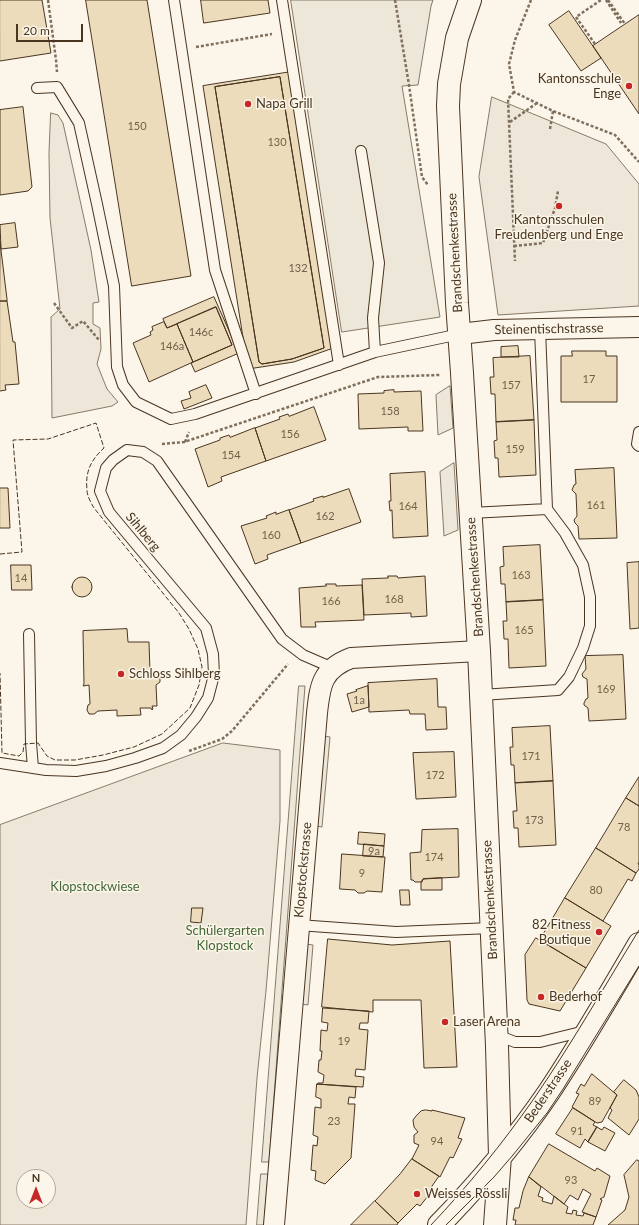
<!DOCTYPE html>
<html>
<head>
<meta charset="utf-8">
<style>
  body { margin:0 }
  #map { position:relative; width:639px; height:1225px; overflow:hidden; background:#fbf6e9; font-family:Lato,sans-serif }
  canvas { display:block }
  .north { position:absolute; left:16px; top:1169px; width:40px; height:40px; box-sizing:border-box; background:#fbf6e9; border:1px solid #b4a999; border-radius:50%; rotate:0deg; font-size:11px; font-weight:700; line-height:16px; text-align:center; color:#4a3520 }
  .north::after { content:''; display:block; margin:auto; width:14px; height:18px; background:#c62828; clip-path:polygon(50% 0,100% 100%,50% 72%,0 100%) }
  .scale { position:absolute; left:16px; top:24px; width:67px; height:18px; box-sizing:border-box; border:2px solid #4a3520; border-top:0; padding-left:5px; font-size:12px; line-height:14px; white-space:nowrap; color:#4a3520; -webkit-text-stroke:3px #fbf6e9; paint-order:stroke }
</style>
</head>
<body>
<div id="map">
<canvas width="639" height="1225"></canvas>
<div class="north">N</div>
<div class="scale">20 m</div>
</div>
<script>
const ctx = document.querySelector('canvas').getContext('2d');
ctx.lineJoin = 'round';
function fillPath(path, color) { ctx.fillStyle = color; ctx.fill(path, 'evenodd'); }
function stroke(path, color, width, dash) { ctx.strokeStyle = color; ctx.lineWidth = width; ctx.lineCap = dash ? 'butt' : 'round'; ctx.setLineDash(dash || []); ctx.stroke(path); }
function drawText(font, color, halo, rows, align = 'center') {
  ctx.font = font + ' Lato,sans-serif'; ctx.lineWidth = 3; ctx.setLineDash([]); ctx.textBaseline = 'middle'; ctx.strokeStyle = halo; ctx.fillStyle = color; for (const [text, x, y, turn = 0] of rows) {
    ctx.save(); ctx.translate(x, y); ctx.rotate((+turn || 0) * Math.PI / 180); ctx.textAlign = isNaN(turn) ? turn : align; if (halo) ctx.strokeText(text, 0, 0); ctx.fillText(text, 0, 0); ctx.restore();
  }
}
const green = new Path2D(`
  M492,97L606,144L639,184V306L498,315L479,177Z
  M51,113L58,115L63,123L91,250L99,302L93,303V324L100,328L101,349L97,364L107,389L118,402L112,406L52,418L51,317L60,309L50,218L49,153Z
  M223,743L280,750V821L266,991L257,1078L246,1225H0V825ZM24,1177H48V1201H24Z`);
const parking = new Path2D(`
  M291,0H433L431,6L418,85L402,86L440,317L342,332Z
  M450,386L453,428L438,435L436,395Z
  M454,463L458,530L444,536L440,472Z
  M299,686H305L269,1162H262Z
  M324,736L330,737L322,827L316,826Z
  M306,944L313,945L308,1005L301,1004Z
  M261,1174H268L264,1225H257Z`);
const building = new Path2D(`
  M0,0H42L51,53L0,61Z
  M86,0H147L191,276L132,286Z
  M201,0H268L270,13L204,23Z
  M569,11L601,58L581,71L549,25Z
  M639,15V114L593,46Z
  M291,72L336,347L294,362L248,369L203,86ZM280,77L324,348L292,359L262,364L259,362L215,87Z
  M280,77L324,348L292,359L262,364L259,362L215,87Z
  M23,107L32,187L28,191L0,195V110Z
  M15,223L18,247L1,249L0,225Z
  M0,242L7,299V301H0Z
  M214,297L239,353L195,372L191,363L232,345L216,307L167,328L163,319Z
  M0,301H7L13,342H15L19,384L5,385L6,390L0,391Z
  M216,307L232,345L193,362L177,324Z
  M164,322L167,328L177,324L193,362L149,382L133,343L151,335L150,332L153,330L152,327Z
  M518,346L519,357H501V347Z
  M572,351H606V356H617V402H561V356H572Z
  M530,356L534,420L496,422L495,394H491L490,377H494L493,358Z
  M206,385L212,398L184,409L181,401L191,398L189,392Z
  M394,390V392L421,391L423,431H408V427L359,429L358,394L384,393V391Z
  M314,407L326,440L266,461L255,428L280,419L279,417L288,414L289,416Z
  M534,420L536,475L499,477L498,458H495L494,441L497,440L496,422Z
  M255,428L266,461L221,477L222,481L208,487L195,449L220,440V438L229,435L230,437Z
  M614,468L617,538L579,539L578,526L575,523L574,520L577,516L576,494L572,490L574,485L576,484L575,470Z
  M425,472L428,536L393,538L392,510L390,511L389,501H391L390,474Z
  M0,488H8L10,528H0Z
  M349,489L361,522L301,543L289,510L314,501L313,499L323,496V497Z
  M289,510L301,543L267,555L268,559L255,564L241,526L267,518L266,516L276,512V514Z
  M540,545L543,600L506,602L505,584H501L500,567L504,566L503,547Z
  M639,562V628L630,629L627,563Z
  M11,565H31L32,590H12Z
  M388,576H397L398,578L425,576L427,616L411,617V613L364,615L362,579L388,578Z
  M72 587a10 10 0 1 1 20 0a10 10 0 1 1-20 0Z
  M326,584H336V586L362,585L364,620L315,622L316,627H301L299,588L326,586Z
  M543,600L546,666L509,668L508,639H504L503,621H507L506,602Z
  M127,629L128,642H149L150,672L155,671L160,675V682L156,685L157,706H152L153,709L152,710L151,708H140L141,715L117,716V710L98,711L94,714H89L87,710L88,705L90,704L89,685L83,686L84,684L83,631Z
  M623,655L626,719L589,721L588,708L584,705V703L586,699L588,698L587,679L583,677L582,674L586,669L585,656Z
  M437,679L438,707H446L447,729L426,730L425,714H410L409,710L369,712L368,683Z
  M368,686L369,707L352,712L347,694L357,691L356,690Z
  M550,726L553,781L515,783L514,765H511L510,747H513L512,728Z
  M454,752L456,797L416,799L413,753Z
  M639,777V806L626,798Z
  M553,781L556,845L519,847L518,828H514L513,811H517L515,783Z
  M626,798L639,806V862L638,864H639V869L636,873L596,848Z
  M458,829L459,877L423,879L422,882H415L413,880H411L410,853L421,852L422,830Z
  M359,832L385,834L384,846L358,844Z
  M364,844L384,846L383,857L363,856Z
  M596,848L636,873L632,881L628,879L603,921L565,898Z
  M342,854L385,857L382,892L367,891L364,893H358L355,890L340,889Z
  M442,878V890H421V882L423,879Z
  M400,890H409L410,905H401Z
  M565,898L611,926L586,968L540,940Z
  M192,908H203L201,923L191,922Z
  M536,938L586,968L560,1011L529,1004L527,1000L525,955Z
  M328,939L392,945L450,941L457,1067L424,1068L421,1000H373V1012L322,1007Z
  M323,1008L369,1011L368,1023H360L359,1029L368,1030L365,1070L356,1069L355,1076L364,1077L363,1087L317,1084L318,1083H323L324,1075L318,1072L319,1060H321L322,1051H320L321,1030L327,1031L328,1023L322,1022Z
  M592,1074L617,1095L602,1122L597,1123L572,1107L579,1094L576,1093L581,1084L584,1086Z
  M624,1080L636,1090L639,1097V1119L629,1135L608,1118L612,1110L610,1108L617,1095L614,1092Z
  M317,1084L356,1087L355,1098L349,1097L348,1104H355L351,1158L325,1184L315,1180L316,1171L311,1170L313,1145L317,1146L318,1137L313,1135L315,1107L321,1108V1099L316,1097Z
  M573,1108L595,1122L593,1125L597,1127L588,1142L585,1139L580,1148L556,1134Z
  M426,1110L432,1111V1110L465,1118L458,1138L462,1139L453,1158L450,1157L440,1177L412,1159L419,1145L414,1143V1135L418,1132L414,1127L413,1120L416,1116L421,1111Z
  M597,1127L602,1130L604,1127L615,1133L605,1151L588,1142Z
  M549,1144L595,1171L597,1168L610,1176L604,1197L600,1199L602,1200L596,1217L582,1212L591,1194L583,1189L578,1200L570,1195L564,1204L529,1177Z
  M412,1159L439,1176L430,1189L432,1191L420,1206L417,1204L398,1223L375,1201L400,1174Z
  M637,1160L639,1161V1225H608L625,1210L629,1197L624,1175Z
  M529,1177L541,1187L538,1196L543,1198L542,1201L552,1204L554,1196L568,1207L566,1213L572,1214L573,1210L577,1211L576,1215L583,1216L584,1213L596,1217L593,1225H515L516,1220H513L515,1208H519L523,1191Z
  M375,1201L398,1223L397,1225H351Z`);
const path = new Path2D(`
  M48,0L56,60L57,72
  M395,0L409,85L422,177L428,185
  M531,0L515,40L509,64L514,92L553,111L615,135L639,162
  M606,0L621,23
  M608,0L625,24
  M595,44L576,17L601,0
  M196,47L272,34
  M514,92L508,99L515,261
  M510,122L537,103
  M550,129L553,111
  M514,246L543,243L555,208L558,191
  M54,303L72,328L83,321L99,340
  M185,442L189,432
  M162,444L184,442L378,377L440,375
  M189,751L222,739L232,731L288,664`);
const lane = new Path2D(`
  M174,0L215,270L256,394
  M282,0L339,365
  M37,88L57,87L79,123L97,204L114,286L117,367L123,385L136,402L171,419L195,414L375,352L460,334
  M361,151L379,263L373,318L375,352
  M639,432L637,444L639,446
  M471,513L547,509
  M29,634L31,743L33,768
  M481,695L558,690L569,677L583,648L590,626V597L583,565L565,533L547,509L540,329
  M0,763L46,770L76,771L106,766L135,758L163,748L181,735L196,717L208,698L214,675L213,654L206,628L109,512L100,491L106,468L113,460L127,450L143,452L157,461L282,639L303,655L333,668
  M298,925L396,932L491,928
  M497,1035L515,1042H540L585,1031`);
const street = new Path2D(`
  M460,334L494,330L639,327
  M274,1225L317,713C320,685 322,669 351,658L479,651`);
const secondary = new Path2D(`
  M470,0L457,38L449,84L448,106L457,303L462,373L479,651L497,1046L500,1156L495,1225
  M439,1225C479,1184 517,1139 549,1092C581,1044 610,994 639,944`);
const tram = new Path2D(`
  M431,1225C468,1186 502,1144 533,1100C571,1045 604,987 639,930
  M446,1225L494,1177L513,1155L547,1113L563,1089L639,966`);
const fence = new Path2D(`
  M0,554L22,552L13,440L48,439L96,423L104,448C91,460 85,471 87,490C87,496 91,503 94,508L179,613L189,629L198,649L202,667L199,685L190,708L162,734L134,747L103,755L75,760H55L47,756L38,743L24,744L23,752L19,756L2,753L0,673`);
const markers = [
  [629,86,4,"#c62828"],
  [248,104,4,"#c62828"],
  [559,206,4,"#c62828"],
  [121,674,4,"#c62828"],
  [599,932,4,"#c62828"],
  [541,997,4,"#c62828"],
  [445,1022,4,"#c62828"],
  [417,1194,4,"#c62828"]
];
const numberNames = [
  ["150",137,126],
  ["130",277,142],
  ["132",298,268],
  ["146c",201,332],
  ["146a",172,346],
  ["17",589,379],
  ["157",511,385],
  ["158",390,411],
  ["156",290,434],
  ["159",515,449],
  ["154",231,455],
  ["161",596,505],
  ["164",408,506],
  ["162",325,516],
  ["160",271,535],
  ["163",521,575],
  ["14",21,578],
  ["168",394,599],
  ["166",331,601],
  ["165",524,630],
  ["169",606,689],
  ["1a",359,700],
  ["171",531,756],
  ["172",435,775],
  ["173",534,820],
  ["78",624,827],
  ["9a",374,851],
  ["174",434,857],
  ["9",362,873],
  ["80",596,890],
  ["19",344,1041],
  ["89",595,1101],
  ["23",334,1121],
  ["91",577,1131],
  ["94",437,1141],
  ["93",571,1180]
];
const poiNames = [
  ["Kantonsschule",621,79,"right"],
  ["Enge",621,94,"right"],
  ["Napa Grill",256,104],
  ["Kantonsschulen",559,220,"center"],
  ["Freudenberg und Enge",559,235,"center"],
  ["Schloss Sihlberg",129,674],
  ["82 Fitness",591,925,"right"],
  ["Boutique",591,940,"right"],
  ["Bederhof",549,997],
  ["Laser Arena",453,1022],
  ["Weisses Rössli",425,1194]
];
const streetNames = [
  ["Brandschenkestrasse",455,253,-93],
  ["Steinentischstrasse",549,329,-1],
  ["Sihlberg",143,532,50],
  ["Brandschenkestrasse",475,577,-94],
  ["Klopstockstrasse",303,870,-85],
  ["Brandschenkestrasse",490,900,-93],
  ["Bederstrasse",548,1091,-56]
];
const parkNames = [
  ["Klopstockwiese",95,887],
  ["Schülergarten",225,931],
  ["Klopstock",225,946]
];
fillPath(green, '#ede6d9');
stroke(green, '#887966', 1);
fillPath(parking, '#ede7d9');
stroke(parking, '#887966', 1);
fillPath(building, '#ecdcbc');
stroke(building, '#4a3520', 1);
stroke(lane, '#4a3520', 12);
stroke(street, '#4a3520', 22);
stroke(secondary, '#4a3520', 24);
stroke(path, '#7f6f5c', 2.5, [3, 2]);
stroke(lane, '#fbf6e9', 10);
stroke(street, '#fbf6e9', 20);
stroke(secondary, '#fbf6e9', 22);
stroke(tram, '#4a3520', 1);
stroke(fence, '#4a3520', 1, [5, 2]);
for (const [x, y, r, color] of markers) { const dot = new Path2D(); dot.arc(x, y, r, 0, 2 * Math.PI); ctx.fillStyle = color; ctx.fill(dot); stroke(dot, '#fbf6e9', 1.5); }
drawText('11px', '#725f47', null, numberNames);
drawText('13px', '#4a3520', '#fbf6e9', poiNames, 'left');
drawText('13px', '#4a3520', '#fbf6e9', streetNames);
drawText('13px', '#436837', '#fbf6e9', parkNames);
</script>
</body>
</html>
